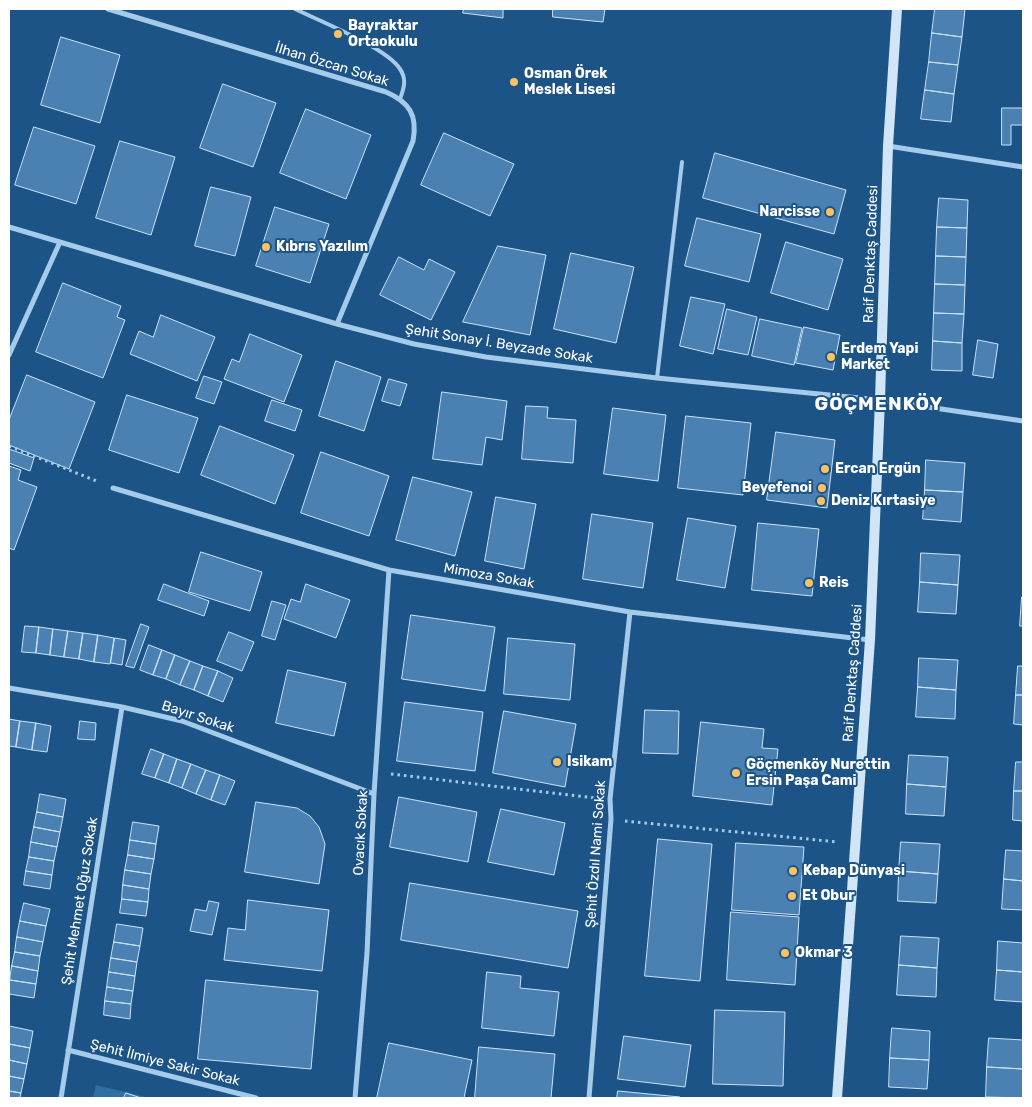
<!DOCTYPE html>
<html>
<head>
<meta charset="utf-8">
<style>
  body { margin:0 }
  #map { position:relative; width:1032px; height:1107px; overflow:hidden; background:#1d5487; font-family:Rubik,sans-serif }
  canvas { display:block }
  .frame { position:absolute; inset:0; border:10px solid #fff; pointer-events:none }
</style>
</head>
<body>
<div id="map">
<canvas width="1032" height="1107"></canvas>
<div class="frame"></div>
</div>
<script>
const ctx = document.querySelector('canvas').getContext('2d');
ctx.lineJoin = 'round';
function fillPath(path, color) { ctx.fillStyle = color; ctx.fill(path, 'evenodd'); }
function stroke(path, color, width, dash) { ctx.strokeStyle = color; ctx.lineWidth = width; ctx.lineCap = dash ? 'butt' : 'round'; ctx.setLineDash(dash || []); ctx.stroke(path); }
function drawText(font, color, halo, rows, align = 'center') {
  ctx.font = font + ' Rubik,sans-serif'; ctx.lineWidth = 4; ctx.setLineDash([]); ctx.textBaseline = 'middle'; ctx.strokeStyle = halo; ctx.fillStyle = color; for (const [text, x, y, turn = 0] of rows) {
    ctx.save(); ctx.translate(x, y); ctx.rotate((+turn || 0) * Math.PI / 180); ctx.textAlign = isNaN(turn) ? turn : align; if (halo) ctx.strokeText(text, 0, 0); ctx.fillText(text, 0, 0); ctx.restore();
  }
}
const green = new Path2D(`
  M96,1085L150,1098H93Z`);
const building = new Path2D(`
  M464,9H503V18L463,13Z
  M553,9H605L603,22L553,17Z
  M935,9H965L962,37L932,33Z
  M932,33L962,37L958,65L929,62Z
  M61,37L120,55L100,123L41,105Z
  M929,62L958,65L954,94L925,90Z
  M223,84L276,103L253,167L200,148Z
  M925,90L954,94L951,122L921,119Z
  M1002,108H1023V125H1011V145H1002Z
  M306,109L371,135L346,199L280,173Z
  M34,127L95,146L76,204L15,185Z
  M444,133L514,164L490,216L421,185Z
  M120,141L175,157L151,235L96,218Z
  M715,153L846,190L834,234L703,198Z
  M211,187L251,197L235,256L195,246Z
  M939,198L968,200L967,228L937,227Z
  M275,207L329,224L310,283L256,266Z
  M697,218L761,234L749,282L685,266Z
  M937,227L967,228L966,257L936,256Z
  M786,242L843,259L828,310L771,293Z
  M498,246L546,255L530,335L463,322Z
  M571,253L634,267L616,343L554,329Z
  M936,256L966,257L965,285L935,284Z
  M399,257L424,270L429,259L455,272L431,320L380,295Z
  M63,283L121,306L117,317L125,320L103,378L36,352Z
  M935,284L965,285L964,314L934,313Z
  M691,297L725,304L713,354L680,346Z
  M727,309L757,317L748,355L718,349Z
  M934,313L964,314L962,343L933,341Z
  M161,315L215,337L197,381L130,354L139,331L153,337Z
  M760,319L802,328L794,365L752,356Z
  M804,327L840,335L833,370L796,363Z
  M250,334L302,355L284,402L224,379L232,359L239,362Z
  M978,340L998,344L993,378L973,375Z
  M933,341L962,343V371L932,370Z
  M336,361L381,377L364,431L319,416Z
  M27,375L95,402L69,469L9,445V420Z
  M204,376L222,382L214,404L196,398Z
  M389,379L407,384L400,406L382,401Z
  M442,392L507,401L502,440L486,437L482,465L433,459Z
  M127,395L198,418L179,473L109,450Z
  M272,400L302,410L295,431L265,421Z
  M526,406L548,407L547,418L576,420L573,463L522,459Z
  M613,408L666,415L658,481L604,474Z
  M686,416L751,423L743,495L678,488Z
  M220,426L294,455L275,504L201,475Z
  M776,432L835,440L827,508L767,500Z
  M9,449L34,458L30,471L9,463Z
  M321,452L389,476L369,536L301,513Z
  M926,460L965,463L963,492L925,490Z
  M9,466L21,470L18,480L37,487L14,550L9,548Z
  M413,477L472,492L455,556L396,540Z
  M925,490L963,492L961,522L923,519Z
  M496,497L536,504L524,569L485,561Z
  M592,514L653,523L643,588L583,579Z
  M688,518L736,526L725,588L677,580Z
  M758,523L819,529L812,596L752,590Z
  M201,552L262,572L250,611L189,592Z
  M921,553L960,555L958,585L920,582Z
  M920,582L958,585L956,614L918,612Z
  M164,584L209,601L204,616L158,600Z
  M306,584L350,600L336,638L284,619L291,599L300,602Z
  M1022,597H1023V626H1020Z
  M272,601L286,605L275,640L262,636Z
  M411,615L495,627L485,691L402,679Z
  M141,624L149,627L134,668L126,666Z
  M25,626L39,627L36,653L22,652Z
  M39,627L53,629L50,655L36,653Z
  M53,629L68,631L64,657L50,655Z
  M68,631L83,633L79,659L64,657Z
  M229,632L254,642L242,671L217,661Z
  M83,633L98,635L94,662L79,659Z
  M98,635L114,638L110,664L94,662Z
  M115,638L126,640L122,665L111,663Z
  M508,638L575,644L570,700L504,694Z
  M149,645L162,650L153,675L140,670Z
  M162,650L175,655L166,679L153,675Z
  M175,655L190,661L180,685L166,679Z
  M919,658L958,660L956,690L918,687Z
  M190,661L203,666L194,690L180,685Z
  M203,666L218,671L208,696L194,690Z
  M1018,666H1023V695H1016Z
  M288,670L346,683L334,736L276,723Z
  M218,671L233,678L223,702L208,696Z
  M918,687L956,690L955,719L916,717Z
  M1016,695H1023V725L1014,724Z
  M405,702L483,712L475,771L397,761Z
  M645,710L679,711L678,754L643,753Z
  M504,711L576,724L565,787L493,773Z
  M9,719L20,721L16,747L9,746Z
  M20,721L36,723L32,750L16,747Z
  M80,721L96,723L95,740L78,739Z
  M701,722L764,729L762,748L778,749L772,805L693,796Z
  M36,723L51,726L47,752L32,750Z
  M151,749L164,754L155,778L142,774Z
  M164,754L177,759L169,783L155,778Z
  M909,755L948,757L946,787L907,784Z
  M177,759L191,764L182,788L169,783Z
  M1016,762H1023V791H1014Z
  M191,764L206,770L196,794L182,788Z
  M206,770L220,775L211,800L196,794Z
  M220,775L235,781L225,805L211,800Z
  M907,784L946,787L944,816L906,814Z
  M1014,791H1023V821L1013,820Z
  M40,794L66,799L63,817L37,812Z
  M399,797L477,812L468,862L390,847Z
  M256,802L297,808L310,816L319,827L325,844L319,884L245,872Z
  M501,809L565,823L554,875L488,862Z
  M37,812L63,817L60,832L34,827Z
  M133,822L159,826L156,844L130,840Z
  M34,827L60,832L57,847L31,842Z
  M658,839L712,844L700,981L645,976Z
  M130,840L156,844L154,859L128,855Z
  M31,842L57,847L54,861L29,857Z
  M901,842L940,844L938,874L899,871Z
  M736,843L804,847L799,915L732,910Z
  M1006,850L1023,851V881L1004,879Z
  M128,855L154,859L151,874L125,870Z
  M29,857L54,861L52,875L26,871Z
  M125,870L151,874L149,889L123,885Z
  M26,871L52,875L50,889L24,885Z
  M899,871L938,874L936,903L898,901Z
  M1004,879L1023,881V910L1002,909Z
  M410,883L578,911L568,968L401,940Z
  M123,885L149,889L148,902L122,899Z
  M122,899L148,902L146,916L120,913Z
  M248,900L329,910L322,971L224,960L228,928L245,930Z
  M209,901L219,903L212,935L190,931L195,909L206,911Z
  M24,903L50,909L46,926L20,921Z
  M731,912L799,917L795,985L727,980Z
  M20,921L46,926L43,942L17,937Z
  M117,924L143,928L140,946L114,942Z
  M901,936L939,938L937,968L899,965Z
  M17,937L43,942L40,956L15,952Z
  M998,941L1023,943V972L997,970Z
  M114,942L140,946L137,962L111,958Z
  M15,952L40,956L38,971L12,966Z
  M111,958L137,962L135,976L109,972Z
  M899,965L937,968L936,997L897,995Z
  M12,966L38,971L36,984L10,980Z
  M997,970L1023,972V1002L995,1000Z
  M109,972L135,976L133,991L107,987Z
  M487,972L521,976L520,988L559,992L554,1036L482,1028Z
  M10,980L36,984L34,998L9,994Z
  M206,980L318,991L311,1069L198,1059Z
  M107,987L133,991L131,1004L105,1001Z
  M105,1001L131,1004L130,1019L104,1015Z
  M715,1010L785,1012L783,1086L713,1084Z
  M9,1026L33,1031L30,1048L9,1044Z
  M892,1028L930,1031L929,1060L890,1058Z
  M624,1036L691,1045L685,1087L618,1079Z
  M989,1038L1023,1040V1069L987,1067Z
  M389,1043L472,1060L464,1098H377Z
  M9,1044L30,1048L27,1064L9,1060Z
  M479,1047L555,1054L551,1098H475Z
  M890,1058L929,1060L927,1089L889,1087Z
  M9,1060L27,1064L24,1079L9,1076Z
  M987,1067L1023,1069V1098L986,1097Z
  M9,1076L24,1079L21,1093L9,1091Z
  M9,1091L21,1093L20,1098H9Z
  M618,1091L680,1097V1098H617Z
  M126,1093L141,1098H124Z`);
const path = new Path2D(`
  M9,446L99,482
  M391,774L595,798
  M625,821L838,842`);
const lane = new Path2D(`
  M295,9C320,21 387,48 400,69C407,79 404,88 400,99
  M657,378L682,162`);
const street = new Path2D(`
  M108,9L386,92C409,102 418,115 413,141L337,324
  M888,146L1023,167
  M9,227L337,324L414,344L486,357L657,378L880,400L1023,421
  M9,355L60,242
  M113,488L389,570L630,612L870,640
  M9,688L122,707L182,721L374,794
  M68,1050L256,1098
  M61,1098L122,707
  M355,1098L367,953L374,794L389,570
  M589,1098L611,819L610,799L630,612`);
const secondary = new Path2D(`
  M837,1098L870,640L880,400L888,146L897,9`);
const markers = [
  [338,34,5,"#fbc263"],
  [514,82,5,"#fbc263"],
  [830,212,5,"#fbc263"],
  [266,247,5,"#fbc263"],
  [831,357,5,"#fbc263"],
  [825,469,5,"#fbc263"],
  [822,488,5,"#fbc263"],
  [821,501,5,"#fbc263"],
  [809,583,5,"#fbc263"],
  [557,762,5,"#fbc263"],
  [736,773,5,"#fbc263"],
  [793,871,5,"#fbc263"],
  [792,896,5,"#fbc263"],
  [785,953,5,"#fbc263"]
];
const poiNames = [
  ["Bayraktar",348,26],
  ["Ortaokulu",348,42],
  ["Osman Örek",524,74],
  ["Meslek Lisesi",524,90],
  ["Narcisse",820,212,"right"],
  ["Kıbrıs Yazılım",276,247],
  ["Erdem Yapi",841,349],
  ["Market",841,365],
  ["Ercan Ergün",835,469],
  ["Beyefenoi",812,488,"right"],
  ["Deniz Kırtasiye",831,501],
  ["Reis",819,583],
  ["Isikam",567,762],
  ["Göçmenköy Nurettin",746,765],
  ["Ersin Paşa Cami",746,781],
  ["Kebap Dünyasi",803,871],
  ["Et Obur",802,896],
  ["Okmar 3",795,953]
];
const streetNames = [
  ["İlhan Özcan Sokak",332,65,17],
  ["Raif Denktaş Caddesi",871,254,-88],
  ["Şehit Sonay İ. Beyzade Sokak",499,344,9],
  ["Mimoza Sokak",489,576,10],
  ["Raif Denktaş Caddesi",853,673,-86],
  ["Bayır Sokak",198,717,18],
  ["Ovacık Sokak",361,833,-87],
  ["Şehit Özdıl Nami Sokak",596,854,-86],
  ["Şehit Mehmet Oğuz Sokak",80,901,-81],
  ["Şehit İlmiye Sakir Sokak",165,1063,14]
];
const districtNames = [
  ["GÖÇMENKÖY",879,405]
];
fillPath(green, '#306ea4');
fillPath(building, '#4a81b2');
stroke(building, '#cae3f8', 1);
stroke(path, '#a5cbeb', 3, [2.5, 4]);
stroke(lane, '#a5cbeb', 4);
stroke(street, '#a5cbeb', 5);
stroke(secondary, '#d1e5f8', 10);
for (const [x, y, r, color] of markers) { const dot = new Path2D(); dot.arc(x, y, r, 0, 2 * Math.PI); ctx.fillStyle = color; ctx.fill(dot); stroke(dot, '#1d5487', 2); }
drawText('bold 14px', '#fff', '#1d5487', poiNames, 'left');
drawText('14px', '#fff', '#1d5487', streetNames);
ctx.letterSpacing = '1px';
drawText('bold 19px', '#fff', '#1d5487', districtNames);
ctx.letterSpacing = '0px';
</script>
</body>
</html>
